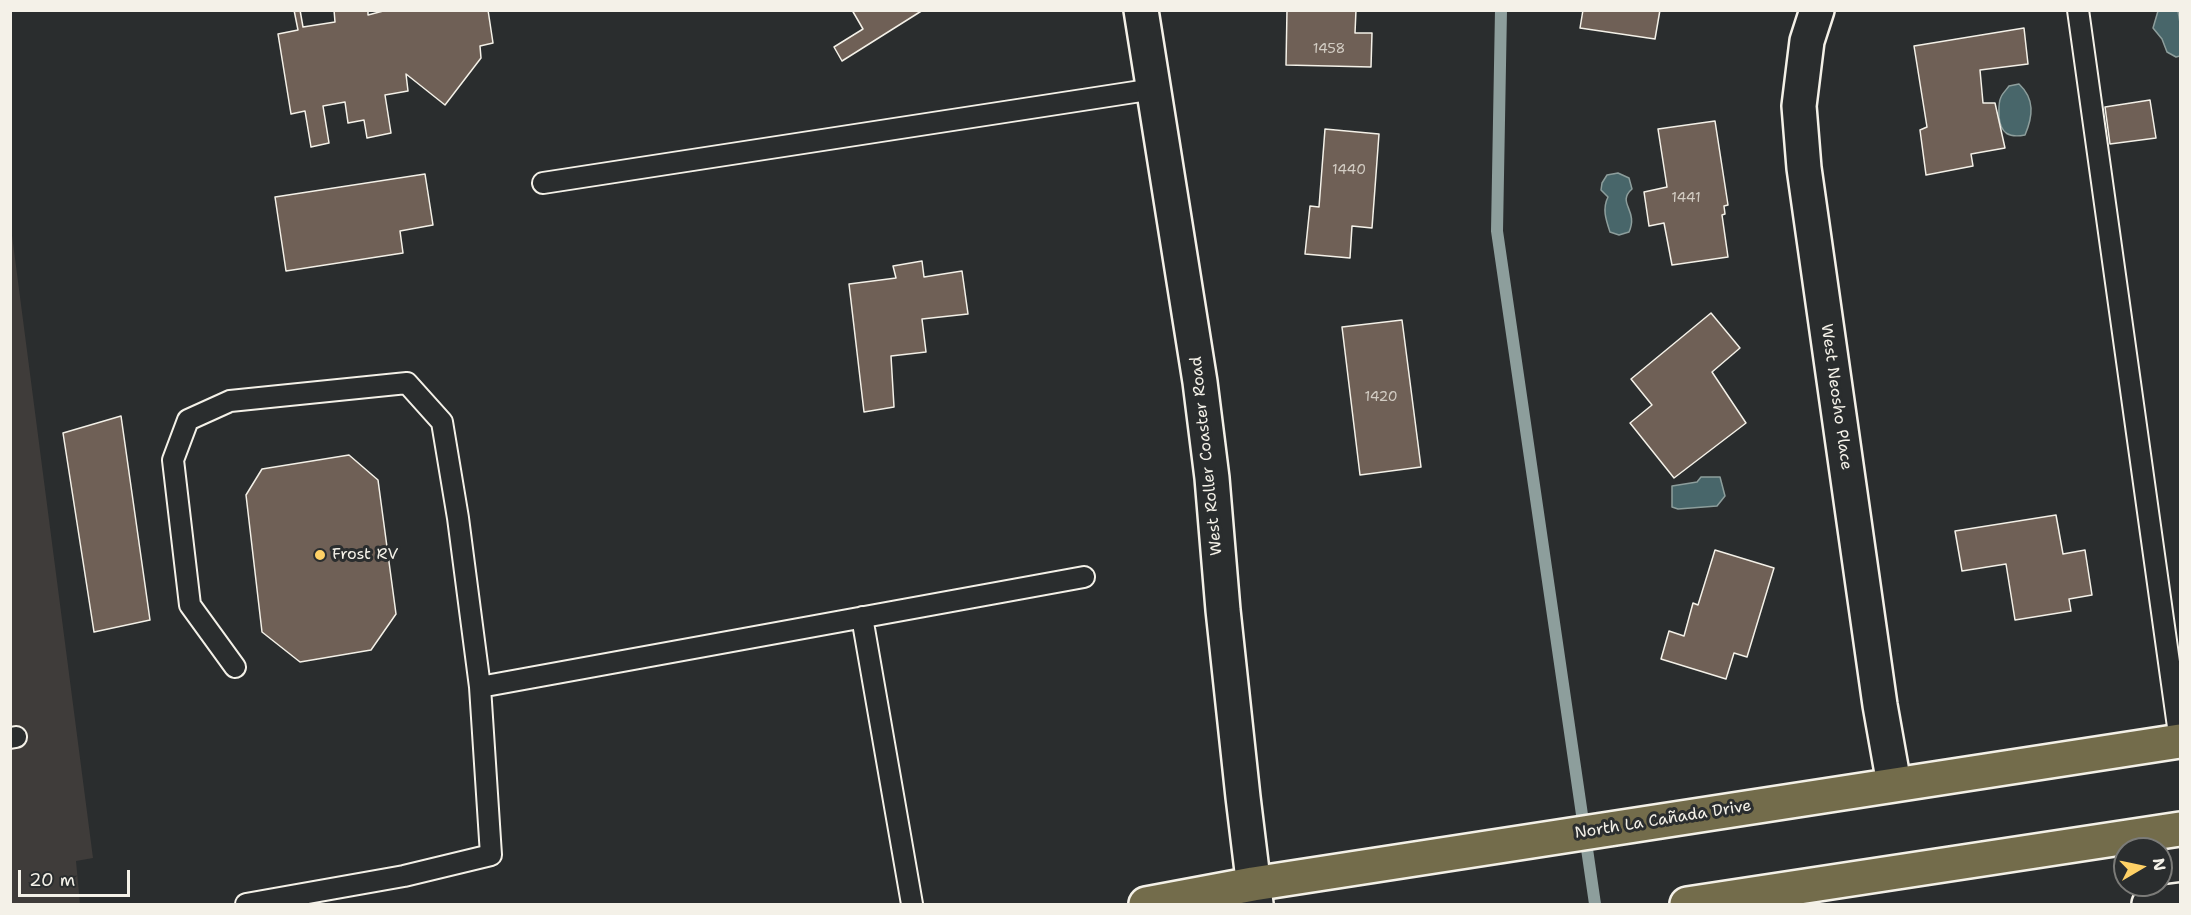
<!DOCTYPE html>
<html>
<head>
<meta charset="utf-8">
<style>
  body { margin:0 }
  #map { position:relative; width:2191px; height:915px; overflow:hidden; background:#2a2d2e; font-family:"Shantell Sans",sans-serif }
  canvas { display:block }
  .frame { position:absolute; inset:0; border:12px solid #f4f1e8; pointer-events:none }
  .north { position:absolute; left:2113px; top:837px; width:60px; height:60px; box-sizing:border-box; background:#2a2d2e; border:2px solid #7b7b78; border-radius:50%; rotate:81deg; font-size:16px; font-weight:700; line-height:24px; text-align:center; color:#f4f1e8 }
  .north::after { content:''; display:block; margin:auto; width:21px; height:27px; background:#ffd166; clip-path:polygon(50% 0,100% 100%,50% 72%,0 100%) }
  .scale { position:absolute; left:18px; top:870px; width:112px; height:27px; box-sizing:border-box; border:3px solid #f4f1e8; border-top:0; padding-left:8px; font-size:18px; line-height:21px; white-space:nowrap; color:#f4f1e8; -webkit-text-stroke:4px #2a2d2e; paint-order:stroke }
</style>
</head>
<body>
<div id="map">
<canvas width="2191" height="915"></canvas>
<div class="frame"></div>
<div class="north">N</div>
<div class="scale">20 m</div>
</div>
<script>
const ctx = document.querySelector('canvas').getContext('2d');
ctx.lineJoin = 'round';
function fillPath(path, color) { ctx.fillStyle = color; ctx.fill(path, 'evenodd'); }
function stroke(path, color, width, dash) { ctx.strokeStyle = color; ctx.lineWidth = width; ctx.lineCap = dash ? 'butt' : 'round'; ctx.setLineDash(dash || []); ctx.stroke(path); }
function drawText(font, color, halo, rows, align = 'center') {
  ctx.font = font + ' "Shantell Sans",sans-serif'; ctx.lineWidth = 6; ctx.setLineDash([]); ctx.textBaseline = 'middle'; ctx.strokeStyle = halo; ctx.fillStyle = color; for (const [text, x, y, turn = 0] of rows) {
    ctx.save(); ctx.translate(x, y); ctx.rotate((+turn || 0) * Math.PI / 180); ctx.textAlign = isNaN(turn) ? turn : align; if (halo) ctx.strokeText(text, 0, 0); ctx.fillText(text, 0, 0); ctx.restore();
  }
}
const built = new Path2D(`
  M10,220L93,858L76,861L80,904H11Z`);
const water = new Path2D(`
  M2158,11H2178L2180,23V56L2176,57L2167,52L2162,39L2153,28Z
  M2019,84C2035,99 2033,116 2025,135C2009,138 2001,134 1999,117C1999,111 1998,103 2001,97C2002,94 2007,89 2009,86Z
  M1618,173L1629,178L1632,189C1616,203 1639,210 1629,232L1619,235L1610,232C1606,220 1602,209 1608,197L1601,190L1602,183L1607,175Z
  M1701,477H1720L1725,496L1717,506L1678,509L1672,507V486L1697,482Z`);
const stream = new Path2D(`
  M1501,10L1497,231L1595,904`);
const building = new Path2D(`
  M294,10H300L303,27L335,22L334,10H368V15L387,10H488L493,43L480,46L481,58L445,105L406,74L408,91L385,95L391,133L367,138L364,120L348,123L345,102L323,106L329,143L311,147L305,111L291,114L278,34L298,30Z
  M852,10H923L842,61L834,47L863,29Z
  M1287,10H1356L1355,33H1372L1371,67L1286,65Z
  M1583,10H1660L1655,39L1580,28Z
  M2024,28L2028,64L1980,70L1983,103H1995L2005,148L1971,154L1973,166L1926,175L1920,130L1927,127L1914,46Z
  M2150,100L2156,138L2110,144L2105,107Z
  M1715,121L1728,205L1724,206L1725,214L1722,215L1728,257L1672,265L1664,223L1649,226L1644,192L1667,187L1658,129Z
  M1325,129L1379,134L1372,228L1352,226L1350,258L1305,254L1310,206L1319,207Z
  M425,174L433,225L400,231L403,253L286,271L275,197Z
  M922,261L924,277L962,271L968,314L922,319L926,352L891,356L894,407L864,412L849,284L896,278L893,266Z
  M1711,313L1740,348L1712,372L1746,423L1674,478L1630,423L1652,405L1631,379Z
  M1402,320L1421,467L1360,475L1342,327Z
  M121,416L150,620L94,632L63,433Z
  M349,455L378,480L396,614L371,650L300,662L262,632L246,495L262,469Z
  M2056,515L2063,554L2085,550L2092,595L2069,599L2071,611L2015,620L2006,564L1962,571L1955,531Z
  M1715,550L1774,568L1747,657L1734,653L1726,679L1661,659L1669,631L1684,636L1693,603L1698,605Z`);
const lane = new Path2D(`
  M2078,10L2180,741
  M543,183L1154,89
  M862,617L912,904
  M235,667L190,605L173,460L188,420L230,401L407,383L442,422L458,518L480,687L491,855L404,876L246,904
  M480,687L1084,577
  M10,738L16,737`);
const street = new Path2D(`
  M1817,10L1807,41L1799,106L1804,168L1880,705L1894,784
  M2149,904L2180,900`);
const secondary = new Path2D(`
  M1141,10L1200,382L1212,478L1223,610L1243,797L1256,904`);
const primary = new Path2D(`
  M1146,904L1253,884L2180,741
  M1687,904L2180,829`);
const markers = [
  [320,555,6,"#ffd166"]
];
const numberNames = [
  ["1458",1329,49],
  ["1440",1349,170],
  ["1441",1686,198],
  ["1420",1381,397]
];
const streetNames = [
  ["West Neosho Place",1836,397,82],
  ["West Roller Coaster Road",1207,456,-96],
  ["North La Cañada Drive",1663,820,-9]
];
const poiNames = [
  ["Frost RV",332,555]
];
fillPath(built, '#3f3c3a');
fillPath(water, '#48666a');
stroke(water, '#8d9e9c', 1.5);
stroke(stream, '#8d9e9c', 12);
fillPath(building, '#6f6056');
stroke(building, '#f4f1e8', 1.5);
stroke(lane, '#f4f1e8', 24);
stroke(street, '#f4f1e8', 38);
stroke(secondary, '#f4f1e8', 38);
stroke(primary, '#f4f1e8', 38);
stroke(lane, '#2a2d2e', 20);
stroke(street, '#2a2d2e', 33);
stroke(secondary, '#2a2d2e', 33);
stroke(primary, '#736c4b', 33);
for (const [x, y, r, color] of markers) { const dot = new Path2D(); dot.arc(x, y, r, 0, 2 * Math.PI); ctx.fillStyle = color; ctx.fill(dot); stroke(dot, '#2a2d2e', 2); }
drawText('14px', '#d3cdc4', null, numberNames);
drawText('16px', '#f4f1e8', '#2a2d2e', streetNames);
drawText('16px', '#f4f1e8', '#2a2d2e', poiNames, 'left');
</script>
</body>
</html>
